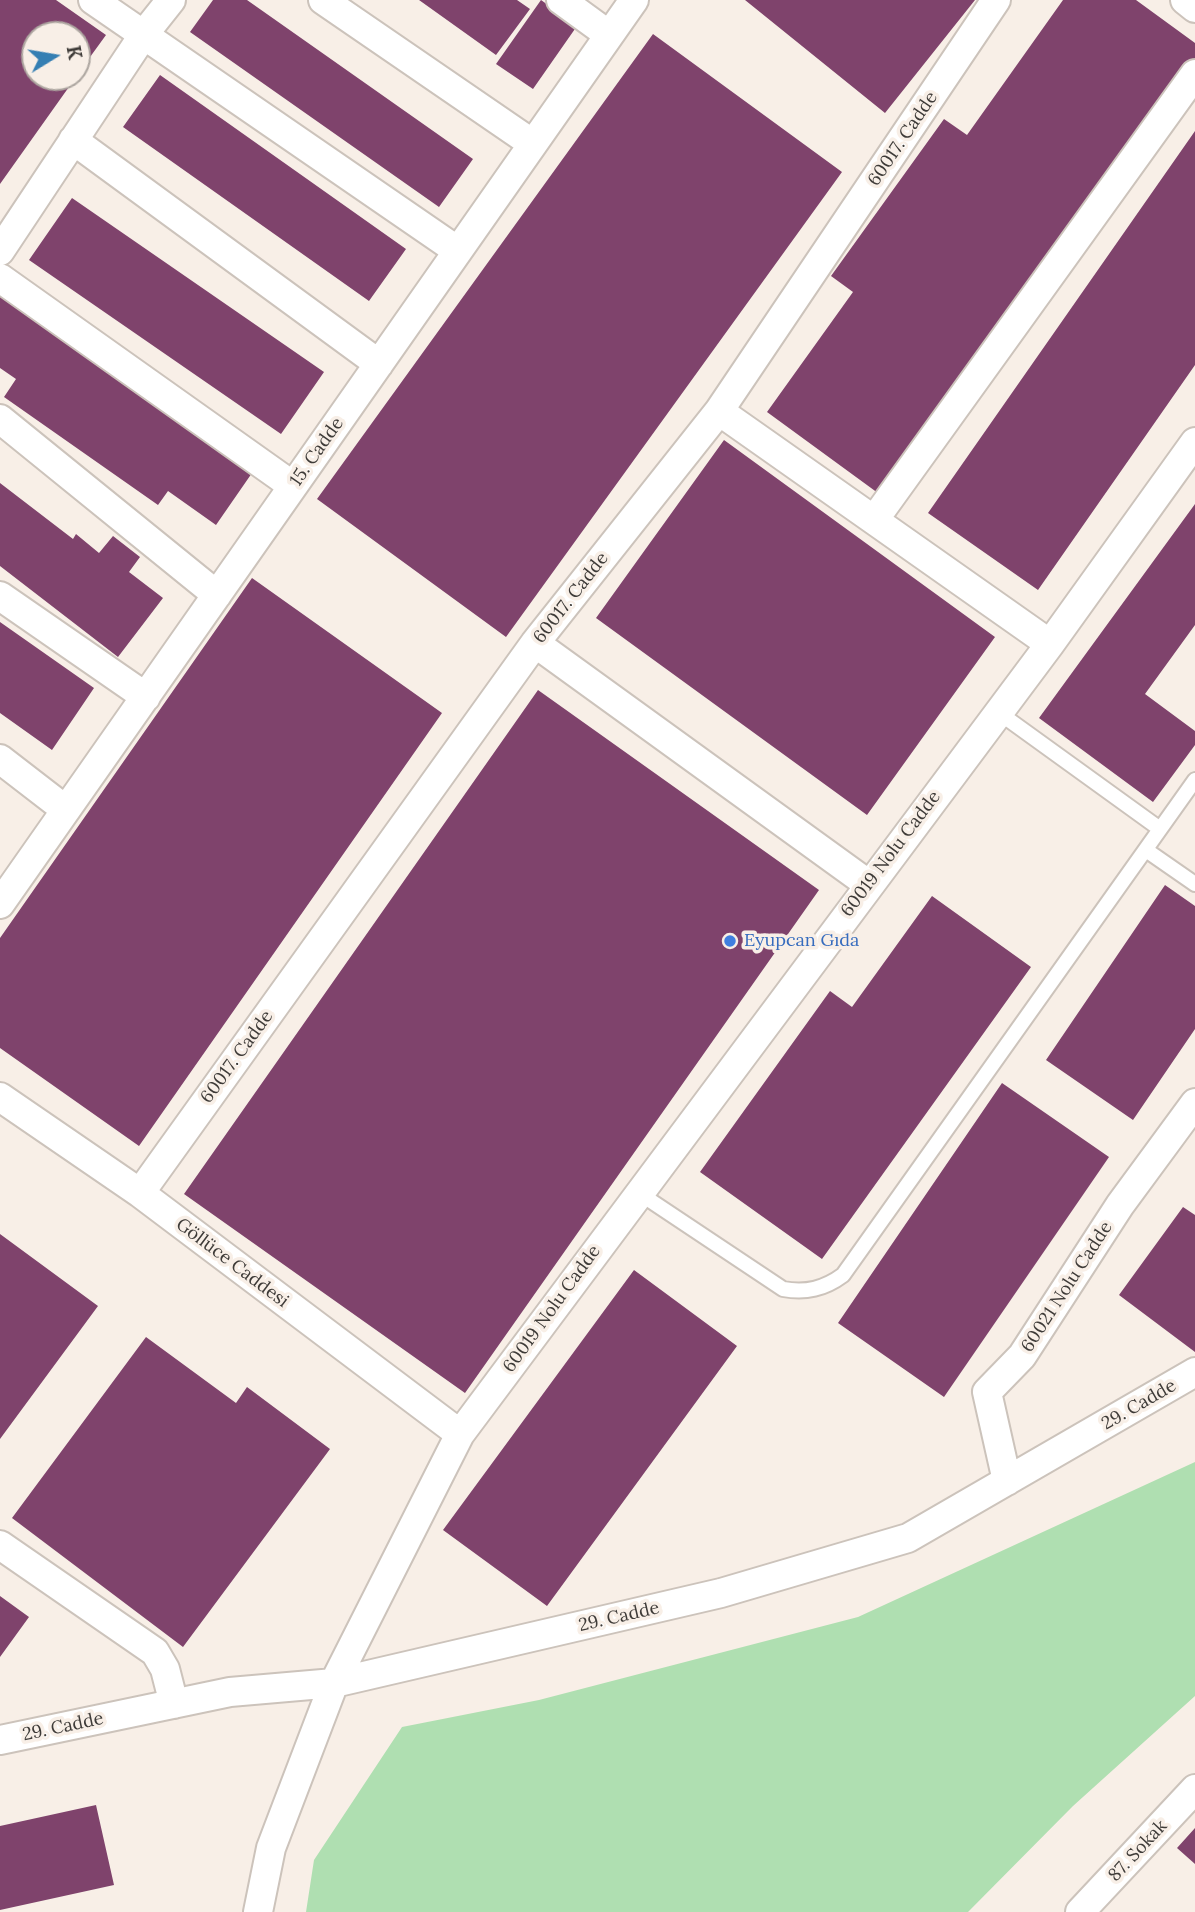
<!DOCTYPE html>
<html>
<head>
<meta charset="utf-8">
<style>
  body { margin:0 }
  #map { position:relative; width:1195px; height:1912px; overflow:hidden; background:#f8efe7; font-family:Lora,serif }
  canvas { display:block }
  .north { position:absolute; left:21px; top:21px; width:70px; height:70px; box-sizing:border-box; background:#f8efe7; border:2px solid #aea7a1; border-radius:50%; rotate:79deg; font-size:19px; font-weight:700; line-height:28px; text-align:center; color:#3e3b38 }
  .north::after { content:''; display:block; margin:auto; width:24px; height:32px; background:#357fb3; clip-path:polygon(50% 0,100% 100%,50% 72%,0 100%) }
</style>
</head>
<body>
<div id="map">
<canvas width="1195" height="1912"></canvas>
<div class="north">K</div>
</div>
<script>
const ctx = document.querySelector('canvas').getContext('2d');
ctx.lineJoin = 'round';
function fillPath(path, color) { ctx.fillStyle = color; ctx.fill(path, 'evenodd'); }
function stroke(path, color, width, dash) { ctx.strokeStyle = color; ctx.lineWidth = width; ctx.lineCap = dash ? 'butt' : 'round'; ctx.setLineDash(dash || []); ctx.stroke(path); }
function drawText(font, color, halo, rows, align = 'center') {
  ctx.font = font + ' Lora,serif'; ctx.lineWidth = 7; ctx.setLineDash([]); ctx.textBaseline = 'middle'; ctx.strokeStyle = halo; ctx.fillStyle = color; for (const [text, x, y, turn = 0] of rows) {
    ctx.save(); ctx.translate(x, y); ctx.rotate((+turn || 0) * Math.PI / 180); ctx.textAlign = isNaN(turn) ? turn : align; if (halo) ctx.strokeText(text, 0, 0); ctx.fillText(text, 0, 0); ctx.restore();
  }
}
const green = new Path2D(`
  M1195,1462V1696L1073,1806L968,1912H306L314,1860L402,1727L539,1700L858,1617Z`);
const building = new Path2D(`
  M0,0H56L106,35L77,75V35H35V77H76L0,184Z
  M213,0H247L473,159L439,207L190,32Z
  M419,0H517L530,9L496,55Z
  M541,0L577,26L533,89L496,64Z
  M745,0H975L885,113Z
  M1063,0H1136L1195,43V64L882,496L767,412L853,292L831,276L944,119L967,135Z
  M653,34L842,172L506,637L317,499Z
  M160,75L406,249L369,301L123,127Z
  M1195,131V365L1038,590L928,513Z
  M72,198L324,372L281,434L29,260Z
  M0,295L252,473L216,525L168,491L158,505L4,397L16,379L0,368Z
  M724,440L995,637L867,815L596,618Z
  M0,483L73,539L76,534L99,553L113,536L140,557L129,572L163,598L118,657L0,566Z
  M1195,504V625L1145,694L1195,731V745L1153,802L1039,718Z
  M252,578L442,713L139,1146L0,1048V938Z
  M0,622L94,688L52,750L0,713Z
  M538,690L819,890L465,1393L184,1194Z
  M1165,885L1195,906V1029L1133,1120L1046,1060Z
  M932,896L1031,967L822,1259L700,1172L830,991L852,1007Z
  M1002,1083L1109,1157L944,1397L838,1323Z
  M1183,1207L1195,1215V1352L1119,1295Z
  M0,1234L98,1306L0,1439Z
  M634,1270L737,1346L547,1606L443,1530Z
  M146,1337L236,1403L247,1387L330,1449L183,1647L12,1518Z
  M0,1596L29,1617L0,1657Z
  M96,1805L114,1885L0,1910V1826Z
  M1195,1828V1864L1177,1848Z`);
const lane = new Path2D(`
  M998,712L1160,829
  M1146,850L1195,884
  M639,1193L783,1289C806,1293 824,1289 843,1275L1195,780`);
const street = new Path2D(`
  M93,0L458,251
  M323,0L533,144
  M561,0L609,35
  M1185,0L1195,8
  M73,140L379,364
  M0,251L144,34L171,0
  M0,278L293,486
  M719,411L1050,644
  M0,419L217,595
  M874,520L1195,74
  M0,596L146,697
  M535,643L868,884
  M0,759L66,810
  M0,904L634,0
  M0,1097L140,1193L460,1434
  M140,1193L535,643L719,411L996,0
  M1007,1481L987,1392L1022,1356L1120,1205L1195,1103
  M0,1545L155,1652L165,1669L174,1704
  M0,1740L230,1692L334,1683L721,1593L908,1538L1195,1372
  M258,1912L271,1848L334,1683L460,1434L1050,644L1195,442
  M1080,1912L1195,1789`);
const markers = [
  [730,941,7,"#3f7fe0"]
];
const streetNames = [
  ["60017. Cadde",903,139,-56],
  ["15. Cadde",317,452,-55],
  ["60017. Cadde",571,598,-52],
  ["60019 Nolu Cadde",891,854,-53],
  ["60017. Cadde",237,1057,-54],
  ["Göllüce Caddesi",232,1263,37],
  ["60021 Nolu Cadde",1067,1287,-57],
  ["60019 Nolu Cadde",552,1309,-54],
  ["29. Cadde",1139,1405,-30],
  ["29. Cadde",619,1617,-13],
  ["29. Cadde",63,1727,-12],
  ["87. Sokak",1138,1851,-47]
];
const shopNames = [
  ["Eyupcan Gıda",744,941]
];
fillPath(green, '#afdfb1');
fillPath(building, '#7f436c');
stroke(lane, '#ccc3bb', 18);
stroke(street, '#ccc3bb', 32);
stroke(lane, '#fff', 14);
stroke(street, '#fff', 28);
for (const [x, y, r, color] of markers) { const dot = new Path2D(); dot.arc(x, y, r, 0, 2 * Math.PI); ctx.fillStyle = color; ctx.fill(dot); stroke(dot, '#f8efe7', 2.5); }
drawText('18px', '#3e3b38', '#f8efe7', streetNames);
drawText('18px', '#366cbe', '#f8efe7', shopNames, 'left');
</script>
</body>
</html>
